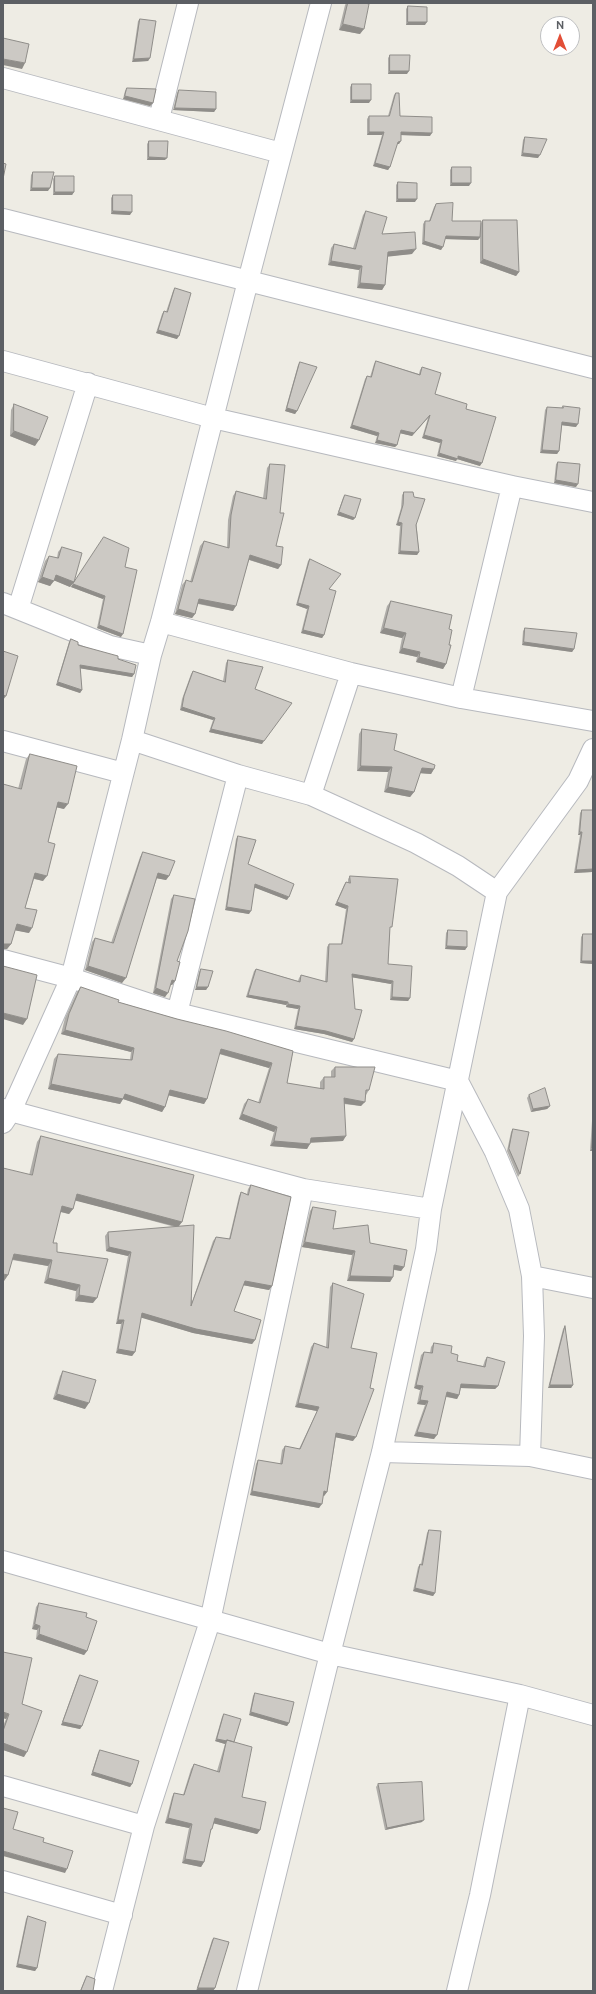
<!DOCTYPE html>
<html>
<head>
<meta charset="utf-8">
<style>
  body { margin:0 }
  #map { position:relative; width:596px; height:1994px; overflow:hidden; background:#eeece4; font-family:Ubuntu,sans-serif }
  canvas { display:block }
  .frame { position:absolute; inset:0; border:4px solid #5c5f64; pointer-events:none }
  .north { position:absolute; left:540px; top:16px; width:40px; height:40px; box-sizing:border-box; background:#fff; border:1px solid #bebfc1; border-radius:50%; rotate:0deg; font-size:11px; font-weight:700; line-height:16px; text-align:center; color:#5c5f64 }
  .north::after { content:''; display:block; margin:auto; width:14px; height:18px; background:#e24e37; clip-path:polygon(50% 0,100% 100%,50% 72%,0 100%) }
</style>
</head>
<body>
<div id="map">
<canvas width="596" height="1994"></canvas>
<div class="frame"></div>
<div class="north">N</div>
</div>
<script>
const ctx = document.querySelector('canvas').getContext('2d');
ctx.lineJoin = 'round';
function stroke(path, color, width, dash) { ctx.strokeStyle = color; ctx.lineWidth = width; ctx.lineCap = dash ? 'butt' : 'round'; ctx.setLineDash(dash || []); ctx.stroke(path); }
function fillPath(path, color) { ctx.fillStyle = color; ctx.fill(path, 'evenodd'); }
const street = new Path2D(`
  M3,78L281,153
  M159,119L188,3
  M3,219L593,368
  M3,361L213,418L512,486L593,502
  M3,603L110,646L151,655
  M18,609L88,383
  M161,622L351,673L461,698L593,721
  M461,698L512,486
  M132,740L238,775L311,795L416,843L458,866L497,892L578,781L593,749
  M3,741L123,773
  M311,795L351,673
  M497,892L431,1209L426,1249L382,1452L330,1654L520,1695L593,1715
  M3,960L71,978L177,1013L458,1081L495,1152L519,1209L532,1276L534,1336L530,1456
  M177,1013L238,775
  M3,1109L303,1189L431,1209
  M3,1123L11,1111L71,978L132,740L151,655L161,622L248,281L321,3
  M532,1276L593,1288
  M382,1452L530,1456L593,1469
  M3,1561L330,1654L247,1991
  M3,1786L144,1826
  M3,1881L122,1915
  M102,1991L144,1826L210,1621L303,1189
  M457,1991L480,1895L520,1695`);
const wall = new Path2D(`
  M346,3H365L360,34L339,30L345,5Z
  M408,6L425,25H406V9Z
  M140,19L150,58L148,61L132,62L138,21Z
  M390,55L407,74H388V58Z
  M352,84L369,103H350V87Z
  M127,88L153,103L150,106L123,99L125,91Z
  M179,90L216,109L214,112L173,110L177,93Z
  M396,93L400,116L430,136L401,135L399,144H397L390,167L388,170L373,166L382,135H367V119L369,116H388L394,95Z
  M525,137L538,158L521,156L523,140Z
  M149,141L165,160H147V144Z
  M452,167L469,186H450V170Z
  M33,172L48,191H30L31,175Z
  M55,176L74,192L72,195H53V179Z
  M398,182L415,202H396V185Z
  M113,195L130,215L111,214V198Z
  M436,204L452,221L481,223L483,220L519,272L516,276L480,263V238L478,240L445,239L441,250L422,244L423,224L425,221H429L434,207Z
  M366,211L382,234L412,254L388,256L385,285L382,290L357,288L359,270L328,265L331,248L334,244L353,248L363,215Z
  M175,288L177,339L156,333L162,314L164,311L166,312L173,291Z
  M376,361L419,374L420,370L422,367L435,394L466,409L480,466L457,459L456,461L437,456L440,443L422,438L428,418L412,436L400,433L397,445L395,447L375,443L377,436L350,428L365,379L367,376L370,377L374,364Z
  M300,362L297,411L295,414L285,411L298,365Z
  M14,404L35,446L10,436L11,410Z
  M563,406L576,427L562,425L559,451L557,454L540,453L545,410L547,407L561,408Z
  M558,462L576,487L554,483L556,464Z
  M270,464L276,546L281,565L278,569L249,560L233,611L198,604L195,614L192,618L175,614L182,585L186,580L190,582L200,546L204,541L227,548L228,520L233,496L236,491L263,498L267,468Z
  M404,492L414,497L419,552L417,555L398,554L400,526L396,525L401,508L402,495Z
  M345,495L355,518L353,520L337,515L343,498Z
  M104,537L125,567L121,637L97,628L103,599L71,587Z
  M62,547L74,582L70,587L54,580L50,586L38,582L45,561L49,556L57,558L58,552Z
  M310,559L330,589L324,635L322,638L301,633L307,609L296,605L308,561Z
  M391,601L449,629L446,664L443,669L416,662L417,657L399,653L402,638L380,633L387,606Z
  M525,628L574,649L572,652L522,645L523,631Z
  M71,639L78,645L118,659L134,674L132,677L80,668L82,690L80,693L56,685L69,642Z
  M228,660L255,689L262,744L209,732L213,720L180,710L182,699L191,674L193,671L223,681L226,663Z
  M362,729L394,750L434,769L431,774L420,773L414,792L410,797L384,792L388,772L357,771L359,734Z
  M30,754L64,809L57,807L48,842L43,881L34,879L25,908L29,933L15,930L11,944L7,949L18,789L26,759Z
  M582,810L592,872L574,873L580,835H578L580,813Z
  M238,836L248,864L287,900L254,887L249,914L225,910L236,839Z
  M143,852L169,876L166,880L157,878L122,983L85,970L92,942L95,938L111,943L140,857Z
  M350,876L390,930L388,964L410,998L408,1001L390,1000L391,984L352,977L354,1039L352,1042L324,1034L294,1029L298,1009L286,1007V1005L246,997L254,971L256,969L298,981L299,978L301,975L325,982L327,947L329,944H341L346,909L335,905L344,885L346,882H348V879Z
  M174,895L177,961L175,981L172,985H171L165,997L153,993L171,899Z
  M448,930L467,947L465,950L445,949L446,933Z
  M583,934H593V964L580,963L581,937Z
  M201,969L208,987L206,990H195L199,972Z
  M81,987L118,1002L177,1019L293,1051L287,1083L320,1089V1082L324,1077H331V1071L335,1067L369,1090L366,1095L361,1106L344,1104L343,1141L310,1142L307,1149L270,1146L274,1132L239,1119L244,1104L248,1099L258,1103L269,1068L219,1054L207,1099L204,1104L169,1095L165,1107L162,1112L123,1099L120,1104L48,1089L54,1059L58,1054L130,1060L131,1052L61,1034L65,1018L77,992Z
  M529,1095L550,1106L547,1109L531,1112L527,1098Z
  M593,1120V1151H590L592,1121Z
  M513,1129L520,1174L518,1177L507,1151L511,1132Z
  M41,1136L182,1222L179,1226L192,1302L213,1241L216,1237L229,1239L239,1196L241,1192L247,1194L248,1189L251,1185L272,1286L269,1290L243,1285L234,1311L255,1340L252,1344L193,1333L141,1317L135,1352L132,1356L116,1353L121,1324H116L128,1256L106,1251L105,1236L108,1232L175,1227L75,1200L73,1209L69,1214L60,1212L53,1243L57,1252L93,1303L75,1301L76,1291L44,1283L48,1266L12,1260L8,1275L4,1281L37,1142Z
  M313,1207L333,1229L370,1243L404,1267L401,1271L394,1270L393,1277L390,1282L347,1281L352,1255L302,1247L310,1211Z
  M333,1283L351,1348L353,1441L336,1437L327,1492L324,1496H323L319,1508L250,1495L256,1464L258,1460L280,1464L282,1450L285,1446L299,1449L317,1411L295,1407L311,1347L314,1343L326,1347L330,1287Z
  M565,1326L573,1385L571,1388H548L563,1329Z
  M434,1343L451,1353L457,1361L483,1366L485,1360L487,1357L498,1386L495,1389L461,1388L459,1395L457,1399L446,1397L434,1439L414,1436L425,1405L417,1404L420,1390L414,1388L421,1355L424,1352L430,1353L431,1347Z
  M63,1371L85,1409L53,1399L60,1376Z
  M429,1530L435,1593L433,1596L413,1591L418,1567L420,1564H421L427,1533Z
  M39,1603L86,1617L87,1651L84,1655L36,1639L37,1630L32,1629L36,1607Z
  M80,1675L82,1726L80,1729L61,1725L78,1678Z
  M255,1693L289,1723L287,1726L249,1715L253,1696Z
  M22,1704L24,1757L3,1750V1726L6,1719L3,1718Z
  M224,1714L234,1742L242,1797L260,1830L257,1834L214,1823L210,1833L204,1862L201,1867L182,1863L189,1828L165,1823L172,1797L174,1793L183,1795L191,1769L194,1764L217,1771L225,1744L215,1741L222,1717Z
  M100,1750L132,1784L130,1787L91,1775L98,1753Z
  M378,1784L422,1822L385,1830L376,1787Z
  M28,1916L37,1968L35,1971L16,1967L26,1919Z
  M214,1938L215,1988L213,1991H196L212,1940Z
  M87,1976L93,1991H80L85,1979Z`);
const shadedWall = new Path2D(`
  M408,22H427L425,25H406Z
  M343,24L364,29L360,34L339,30Z
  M150,58L148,61L132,62L134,59Z
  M3,59L25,63L22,69L3,65Z
  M390,71H409L407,74H388Z
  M125,96L153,103L150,106L123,99Z
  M352,100H371L369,103H350Z
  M175,108L216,109L214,112L173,110Z
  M369,132H384L382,135H367Z
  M401,132L432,133L430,136L399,135Z
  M401,141L399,144H396L398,142Z
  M523,153L540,155L538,158L521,156Z
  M149,157L167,158L165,160H147Z
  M375,163L390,167L388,170L373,166Z
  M452,183H471L469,186H450Z
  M32,188H50L48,191H30Z
  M55,192H74L72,195H53Z
  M398,199H417L415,202H396Z
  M113,211L132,212L130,215L111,214Z
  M446,236L480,237L478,240L444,239Z
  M424,241L443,247L441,250L422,244Z
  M416,249L412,254L385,257L388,252Z
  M483,259L519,272L516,276L480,263Z
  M331,261L362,266L359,270L328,265Z
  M360,283L385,285L382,290L357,288Z
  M158,330L179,336L177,339L156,333Z
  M287,408L297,411L295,414L285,411Z
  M430,415L412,436L399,433L401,430Z
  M562,422L578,424L576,427L560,425Z
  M352,425L379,433L377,436L350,428Z
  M14,431L39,440L35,446L10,436Z
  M424,435L442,440L440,443L422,438Z
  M377,440L397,445L395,447L375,443Z
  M542,450L559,451L557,454L540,453Z
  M439,453L458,456L482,463L480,466L457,459L456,461L437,456Z
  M556,480L578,484L576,487L554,483Z
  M339,512L355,518L353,520L337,515Z
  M398,522L402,523L400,526L396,525Z
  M400,551L419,552L417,555L398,554Z
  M250,555L281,565L278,569L247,559Z
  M56,575L74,582L70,587L53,580Z
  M42,577L54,581L50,586L38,582Z
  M73,584L105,596L103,599L71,587Z
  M199,599L236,606L233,611L196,603Z
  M298,603L309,606L307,609L296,605Z
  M178,609L195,614L192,618L175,614Z
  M99,625L123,634L121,637L97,628Z
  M384,628L406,633L402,638L380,633Z
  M303,630L324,635L322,638L301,633Z
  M524,642L574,649L572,652L522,645Z
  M402,648L420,652L417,657L399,653Z
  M419,657L446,664L443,669L416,662Z
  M80,665L134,674L132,677L78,668Z
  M58,682L82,690L80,693L56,685Z
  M3,695L6,696L3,700Z
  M182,707L215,718L213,720L180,710Z
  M211,729L264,741L262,744L209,732Z
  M361,766L392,767L388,772L357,771Z
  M422,768L434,769L431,774L418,773Z
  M388,787L414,792L410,797L384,792Z
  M58,802L68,804L64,809L55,807Z
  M580,832H582L580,835H578Z
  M593,869L592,872L574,873L576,870Z
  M35,873L47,876L43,881L32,878Z
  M158,873L169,876L166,880L155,878Z
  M255,884L289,897L287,900L253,887Z
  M337,902L348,906L346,909L335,905Z
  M227,907L251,911L249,914L225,910Z
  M17,924L32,928L29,933L13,930Z
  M3,944H11L7,949H3Z
  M447,946L467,947L465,950L445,949Z
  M582,961H593V964L580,963Z
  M88,966L126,978L122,983L85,970Z
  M352,974L393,981L391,984L350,977Z
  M172,980L175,981L172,985L169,984Z
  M197,987H208L206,990H195Z
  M156,988L168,993L165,997L153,993Z
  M248,995L288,1002L286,1005L246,997Z
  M392,997L410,998L408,1001L390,1000Z
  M288,1004L300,1006L298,1009L286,1007Z
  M3,1013L27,1019L23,1025L3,1019Z
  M296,1026L326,1031L354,1039L352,1042L324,1034L294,1029Z
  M65,1030L134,1048L131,1052L61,1034Z
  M221,1049L272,1063L269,1068L217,1053Z
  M51,1084L125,1094L165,1107L162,1112L123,1099L120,1104L48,1089Z
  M170,1090L207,1099L204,1104L167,1095Z
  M344,1098L365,1102L361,1106L341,1103Z
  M550,1106L547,1109L531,1112L533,1109Z
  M242,1114L277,1127L274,1132L239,1119Z
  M346,1136L343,1141L307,1143L311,1138Z
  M274,1141L310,1144L307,1149L270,1146Z
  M592,1148H593V1151H590Z
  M77,1194L182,1222L178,1227L73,1200Z
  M62,1206L73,1209L69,1214L58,1211Z
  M305,1242L355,1251L352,1255L302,1247Z
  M109,1247L131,1252L128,1256L106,1251Z
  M14,1254L52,1260L48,1266L10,1259Z
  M394,1265L404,1267L401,1271L391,1269Z
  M3,1274L8,1275L4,1281L3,1280Z
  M350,1276L393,1277L390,1282L347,1281Z
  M48,1278L80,1285L76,1291L44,1283Z
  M245,1281L272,1286L269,1290L242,1285Z
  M79,1295L97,1298L93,1303L75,1301Z
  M142,1313L255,1340L252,1344L193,1333L139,1317Z
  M118,1320H124L121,1324H116Z
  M118,1349L135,1352L132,1356L116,1353Z
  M461,1384L498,1386L495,1389L459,1388Z
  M416,1385L423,1386L420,1390L414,1388Z
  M550,1385H573L571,1388H548Z
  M447,1392L459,1395L457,1399L444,1396Z
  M57,1394L89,1403L85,1409L53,1399Z
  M420,1400L428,1401L425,1405L417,1404Z
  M298,1403L319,1407L317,1411L295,1407Z
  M417,1432L437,1435L434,1439L414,1436Z
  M336,1433L356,1437L353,1441L334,1437Z
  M252,1491L322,1504L319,1508L250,1495Z
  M324,1491L327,1492L324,1496L321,1495Z
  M415,1588L435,1593L433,1596L413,1591Z
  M35,1624L40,1626L37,1630L32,1629Z
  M39,1634L87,1651L84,1655L36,1639Z
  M3,1712L9,1714L6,1719L3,1718Z
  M251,1712L289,1723L287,1726L249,1715Z
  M63,1722L82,1726L80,1729L61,1725Z
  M217,1739L227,1741L225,1744L215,1741Z
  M3,1743L27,1752L24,1757L3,1750Z
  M93,1772L132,1784L130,1787L91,1775Z
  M168,1818L192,1824L189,1828L165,1823Z
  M215,1818L260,1830L257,1834L212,1823Z
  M424,1820L422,1822L385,1830L387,1828Z
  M3,1851L67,1869L65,1873L3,1856Z
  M185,1859L204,1862L201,1867L182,1863Z
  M18,1964L37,1968L35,1971L16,1967Z
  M198,1988H215L213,1991H196Z`);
const building = new Path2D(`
  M348,3H365L369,4L364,29L343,24Z
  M408,6L427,7V22H408Z
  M140,19L156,21L150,58L134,59Z
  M3,38L29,44L25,63L3,59Z
  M390,55H410L409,71H390Z
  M352,84H371V100H352Z
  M127,88L156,89L153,103L125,96Z
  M179,90L216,92V109L175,108Z
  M396,93H399L400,116L432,117V133L401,132V141L398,142L390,167L375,163L384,132H369V116H389Z
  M525,137L547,139L540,155L523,153Z
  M149,141H168L167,158L149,157Z
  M3,163L6,164L3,179Z
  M452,167H471V183H452Z
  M33,172H54L50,188H32Z
  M55,176H74V192H55Z
  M398,182L417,183V199H398Z
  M113,195H132V212L113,211Z
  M453,203L452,221H481L480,237L446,236L443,247L424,241L425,221H430L436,204Z
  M366,211L387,217L382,234L415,232L416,249L388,252L385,285L360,283L362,266L331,261L334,244L355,249Z
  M483,220H517L519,272L483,259Z
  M175,288L191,293L179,336L158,330L164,311L167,312Z
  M376,361L420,375L422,367L441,373L435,394L467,404L466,409L496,417L482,463L458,456V459L439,453L442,440L424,435L430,415L414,433L401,430L397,445L377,440L379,433L352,425L367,376L371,377Z
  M300,362L317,367L297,411L287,408Z
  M14,404L48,417L39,440L14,431Z
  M563,406L580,408L578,424L562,422L559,451L542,450L547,407L563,408Z
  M558,462L580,464L578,484L556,480Z
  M270,464L285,465L280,513H284L276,546L283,547L281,565L250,555L236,606L199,599L195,614L178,609L186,580L192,582L204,541L229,548L231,515L236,491L266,499Z
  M404,492H413L414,497L425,499L416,525L419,552L400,551L402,523L398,522L403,505Z
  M345,495L361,499L355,518L339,512Z
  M104,537L129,548L125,567L137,570L123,634L99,625L105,596L73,584Z
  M62,547L82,553L74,582L56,575L54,581L42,577L49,556L58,558Z
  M310,559L341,574L329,589L336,591L324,635L303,630L309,606L298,603Z
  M391,601L452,615L449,629L452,630L449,645H451L446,664L419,657L420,652L402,648L406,633L384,628Z
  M525,628L577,633L574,649L524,642Z
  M71,639L78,642V645L118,656V659L136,665L134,674L80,665L82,690L58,682Z
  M3,651L18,656L6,696L3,695Z
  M228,660L263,667L255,689L292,703L264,741L211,729L215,718L182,707L184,696L193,671L225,682Z
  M362,729L397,734L394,750L435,765L434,769L422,768L414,792L388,787L392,767L361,766Z
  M30,754L77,766L68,804L58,802L48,842L55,844L47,876L35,873L25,908L37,910L32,928L17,924L11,944H3V784L21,789Z
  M582,810H593V869L576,870L582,832H580Z
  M238,836L256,840L248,864L294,884L289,897L255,884L251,911L227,907Z
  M143,852L175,861L169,876L158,873L126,978L88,966L95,938L113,943Z
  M350,876L398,879L392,927H390L388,964L412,966L410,998L392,997L393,981L352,974L355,1009L362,1010L354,1039L326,1031L296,1026L300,1006L288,1004V1002L248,995L256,969L300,982L301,975L327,982L329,944H342L348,906L337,902L346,882L350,883Z
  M174,895L195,899L188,931L177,961L180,962L175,981L172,980L168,993L156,988Z
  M448,930L467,931V947L447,946Z
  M583,934H593V961H582Z
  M3,966L37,975L27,1019L3,1013Z
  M201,969L213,971L208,987H197Z
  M81,987L119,1000L118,1002L177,1019L226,1031L293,1051L287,1083L324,1089V1077H335V1067H375L369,1090H366L365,1102L344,1098L346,1136L311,1138L310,1144L274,1141L277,1127L242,1114L248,1099L260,1103L272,1063L221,1049L207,1099L170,1090L165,1107L125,1094L123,1099L51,1084L58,1054L132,1060L134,1048L65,1030L69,1014Z
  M545,1088L550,1106L533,1109L529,1095Z
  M513,1129L529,1132L520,1174L509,1149Z
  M593,1132V1148H592Z
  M41,1136L194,1175L182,1222L77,1194L73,1209L62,1206L53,1243H57V1252L108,1259L97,1298L79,1295L80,1285L48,1278L52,1260L14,1254L8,1275L3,1274V1168L32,1175Z
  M251,1185L291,1197L272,1286L245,1281L234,1311L261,1320L255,1340L196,1329L142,1313L135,1352L118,1349L124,1320H118L131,1252L109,1247L108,1232L194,1225L191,1306L216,1237L230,1239L241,1192L248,1195Z
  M313,1207L336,1211L333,1229L368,1225L370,1243L407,1250L404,1267L394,1265L393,1277L350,1276L355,1251L305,1242Z
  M333,1283L364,1294L351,1348L377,1353L370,1388L374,1389L356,1437L336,1433L327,1492L324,1491L322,1504L252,1491L258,1460L282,1464L285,1446L300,1449L319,1407L298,1403L314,1343L328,1348Z
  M565,1326L573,1385H550Z
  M434,1343L452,1346L451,1353L458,1355L457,1361L485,1367L487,1357L505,1362L498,1386L461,1384L459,1395L447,1392L437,1435L417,1432L428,1401L420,1400L423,1386L416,1385L424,1352L432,1353Z
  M63,1371L96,1380L89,1403L57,1394Z
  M429,1530L441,1531L435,1593L415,1588L420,1564L422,1565Z
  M39,1603L87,1613L86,1617L97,1621L87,1651L39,1634L40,1626L35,1624Z
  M3,1652L32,1658L22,1704L42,1711L27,1752L3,1743V1731L9,1714L3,1712Z
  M80,1675L98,1681L82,1726L63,1722Z
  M255,1693L294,1702L289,1723L251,1712Z
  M224,1714L241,1719L234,1742L227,1740V1741L217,1739Z
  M227,1740L252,1747L242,1797L266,1802L260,1830L215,1818L212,1829H211L204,1862L185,1859L192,1824L168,1818L174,1793L184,1795L194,1764L219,1772Z
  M100,1750L139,1761L132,1784L93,1772Z
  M422,1782L424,1820L387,1828L378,1784Z
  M3,1808L18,1812L13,1829L44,1838L43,1842L73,1851L67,1869L3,1851Z
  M28,1916L46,1922L37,1968L18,1964Z
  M214,1938L229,1942L215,1988H198Z
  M87,1976L95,1979L93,1991H81Z`);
stroke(street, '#b7b9be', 22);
stroke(street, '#fff', 20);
fillPath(wall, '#afada9');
fillPath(shadedWall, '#8f8d89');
fillPath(building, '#ccc9c4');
stroke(building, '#8f8d89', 1);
</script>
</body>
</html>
